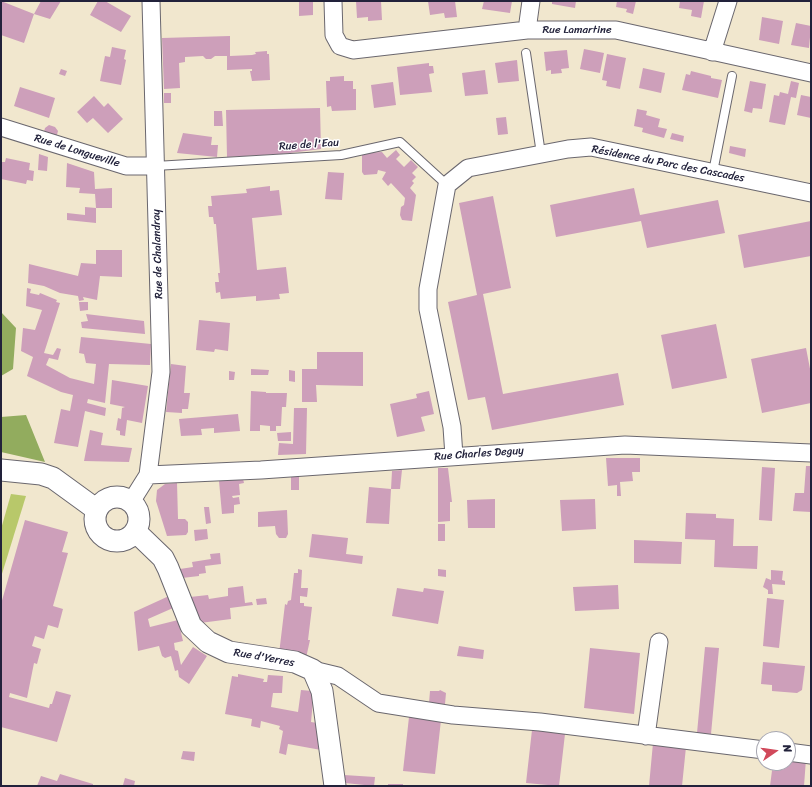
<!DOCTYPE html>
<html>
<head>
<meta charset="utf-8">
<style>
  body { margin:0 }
  #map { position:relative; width:812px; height:787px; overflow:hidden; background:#f1e7ce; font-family:Sriracha,sans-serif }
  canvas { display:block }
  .frame { position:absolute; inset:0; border:2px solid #22223b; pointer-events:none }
  .north { position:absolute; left:756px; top:731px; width:40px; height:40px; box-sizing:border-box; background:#fff; border:1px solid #a7a7b1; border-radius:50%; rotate:77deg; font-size:11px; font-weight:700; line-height:16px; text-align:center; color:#22223b }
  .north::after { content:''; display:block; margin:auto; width:14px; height:18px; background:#d1495b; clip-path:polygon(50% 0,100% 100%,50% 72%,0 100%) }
</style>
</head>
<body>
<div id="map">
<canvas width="812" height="787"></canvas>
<div class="frame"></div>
<div class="north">N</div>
</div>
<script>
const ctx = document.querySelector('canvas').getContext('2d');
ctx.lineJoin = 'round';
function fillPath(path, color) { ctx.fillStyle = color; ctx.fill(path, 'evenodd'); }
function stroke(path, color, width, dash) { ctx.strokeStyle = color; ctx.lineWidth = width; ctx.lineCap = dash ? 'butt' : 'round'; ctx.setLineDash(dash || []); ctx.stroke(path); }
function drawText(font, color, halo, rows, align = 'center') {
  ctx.font = font + ' Sriracha,sans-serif'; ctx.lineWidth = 3; ctx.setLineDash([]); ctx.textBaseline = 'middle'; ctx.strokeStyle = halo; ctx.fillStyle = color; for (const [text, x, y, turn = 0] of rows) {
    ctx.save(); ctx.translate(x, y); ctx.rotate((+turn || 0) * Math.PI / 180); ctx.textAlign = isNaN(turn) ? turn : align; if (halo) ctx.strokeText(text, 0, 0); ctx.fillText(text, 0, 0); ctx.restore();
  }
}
const green = new Path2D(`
  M11,494L26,496L1,577V529Z`);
const forest = new Path2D(`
  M1,312L16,328L13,369L1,376Z
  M26,415L45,462L1,452V417Z`);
const building = new Path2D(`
  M1,1L34,14L41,1H61L50,19L34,14L24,43L1,35Z
  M98,1H105L131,16L121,32L90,15Z
  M299,1H313V15L299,16Z
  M356,1H381L382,20L368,21V17L357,18Z
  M428,1H455L457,17L445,18L444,13L430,15Z
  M484,1H512L510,13L482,9Z
  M552,1H576L575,8L552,4Z
  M617,1H636L633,14L626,12L627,9L616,7Z
  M680,1H704L701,18L691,16L692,10L679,8Z
  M762,17L783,21L779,44L759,40Z
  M796,23L811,26L809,48L791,45Z
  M230,36V56L252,55L256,54L255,52L267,51V54H269L270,80L252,81L250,71H252V69L227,70V56H215L211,59H206L203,56L185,57V62L179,63L180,88L164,89L162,38Z
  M112,47L126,50L124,59L126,60L121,85L100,81L105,56L110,57Z
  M584,49L604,53L600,73L580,69Z
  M567,50L569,68L561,69L562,73L551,74V70L546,71L544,52Z
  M607,54L626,58L620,89L606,86L607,81L602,80Z
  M517,60L519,81L498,83L495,63Z
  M429,63V66H433L434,73L429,74L432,92L400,95L397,67Z
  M643,68L665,73L661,93L639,88Z
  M61,69L67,71L65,76L59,74Z
  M485,70L488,94L465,96L462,73Z
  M691,71L711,76V78L722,80L718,98L682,90L686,74L690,75Z
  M344,76V81H353V89H356V110L332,111L331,106L327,107L326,81H330V77Z
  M750,81L766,84L762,109L753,108L752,113L744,111Z
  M791,81L799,83L796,98L791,97L785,125L769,122L774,95L779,96L780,92L788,94Z
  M393,82L396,105L374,108L371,85Z
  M20,87L55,98L49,118L14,106Z
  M164,93H171V103H164Z
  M801,95L811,97V118L797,115Z
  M94,96L104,107L108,103L123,119L108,133L93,118L87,123L77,112Z
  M320,108L321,149L282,154L227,157L226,110Z
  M637,109L647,111L646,115L660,119L658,127L667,129L664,138L642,132L643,128L634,126Z
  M214,111H222L223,126H214Z
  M506,117L508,134L498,135L496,118Z
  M49,125L55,127L58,131L55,142L42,139L45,128Z
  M183,133L212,137L211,145H218L217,157L177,153Z
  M672,133L684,136L683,142L670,139Z
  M730,146L746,149L745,157L729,153Z
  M396,150L400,155L396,159L404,167L411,160L418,167L412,173L416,177L412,181L414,183L410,188L416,195L412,221L402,220L400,215L401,207L404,205L405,198L391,183L388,186L382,179L386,172L378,170L377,174L364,175L362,172V153L382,152L387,158Z
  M39,154L48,157L47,171L38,170Z
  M6,158L30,163L29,170L34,171L33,181L27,180L26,184L1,179V162H5Z
  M67,163L94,172L95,189L112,188V208H96L95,194L79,193L80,188L66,187Z
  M328,172L344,173L342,200L325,199Z
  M270,186V191L279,190L282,215L252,218L257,270L286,267L289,293L279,294L280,299L256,301V296L221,299L220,292L216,293L215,282H219L218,273H220L216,224H214L213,217H209L208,206H212L211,196L247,193L246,189Z
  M634,188L640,215L718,200L725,233L647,248L641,221L556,237L550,205Z
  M493,196L511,288L483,294L503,394L618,373L624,405L492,430L485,397L468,400L448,302L477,295L459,203Z
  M85,207L96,208V223L67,220V213L85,215Z
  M811,221V256L744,268L738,235Z
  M96,250H122V277L100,276L97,300L83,297L84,300L79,301L78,296L60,293L44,286L28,283L29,264L78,276L81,263L96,264Z
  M27,288L31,289L30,293L39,295L40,293L57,300L56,302L60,303L44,353L53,355L57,348L61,349L58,360L49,358L46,365L70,378L94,384L96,364L86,363L84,354L79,353L81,337L151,344L150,365L109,364L105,403L88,399L87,403L106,408L105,416L85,411L78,447L54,443L61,409L70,411L73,395L61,392L27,376L33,357L21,351L23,328L35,330L42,310L26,306Z
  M79,302H88V310L80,311Z
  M86,314L144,321L145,334L82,328L81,322L88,321Z
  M199,320L230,323L228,351L215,349L214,352L196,350Z
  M716,324L727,378L672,389L661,335Z
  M806,348L811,374V403L762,413L751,359Z
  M317,352H363V386L316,385L317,402H302V369H317Z
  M171,364L186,366L184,393H190L188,409H182V413L166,412Z
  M251,369L269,370L268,375H251Z
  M289,370L295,371V382L289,381Z
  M229,371L235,372L234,380H229Z
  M112,380L148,386L142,423L127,420L125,436L120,435V431L116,430L118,418L121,419L122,408L125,407L110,404Z
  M251,391L266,392V393H287L286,407H282L281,426H276V431H270V426L260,425V431H250Z
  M429,391L434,414L421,417L425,431L397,437L390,404L417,398L416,394Z
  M294,408H307L306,454L278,455L279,443L293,444Z
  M238,414L240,431L214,433V428L201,429L202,435L181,436L179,419Z
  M90,430L103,433L101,445L132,448L129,462L84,461Z
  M291,432V441H278L277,433Z
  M606,458H640V472H632L633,481L620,482L621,496H617V485L608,486Z
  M806,466H811V512L793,511L795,493H804Z
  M762,467L775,468L772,521L759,520Z
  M438,468H448L452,502H450V521L438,522Z
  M402,470L400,489H391L392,471Z
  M299,476V490H291V477Z
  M243,479L244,483L239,484L240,495L232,496L233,498L239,497L240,504L234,505V513L222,514L219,481Z
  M177,483L178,519H185L188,522V532L186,535L167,536L156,501L157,490L165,484Z
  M369,487L391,489L389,524L366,523Z
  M495,499V528H468L467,500Z
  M595,499L596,529L562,531L560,500Z
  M204,507H209L211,523L206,524Z
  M287,510L288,534L286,538H279L276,534L275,526L258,527V512Z
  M686,513L716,514V518L734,519L733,546H758L757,569L714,567L715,540L685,539Z
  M25,520L68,532L62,552L68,553L53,606L63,609L58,628L48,625L44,639L35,636L32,646L41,649L37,664L34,663L27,698L10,693L9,697L49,708L50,704H52L56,691L71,695L57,742L1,727V604Z
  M438,524H445V541H438Z
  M207,529L208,539L195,541L194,530Z
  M312,534L348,538L346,554L363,556L362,564L309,557Z
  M634,540L682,542L681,564L634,563Z
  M220,553L221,564L205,566L206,573L199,574V576L182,578L180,569L193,567L192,562L211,559L210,554Z
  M298,569L302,570L301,588H308L307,597L300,596V603H304V606L312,607L308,640H310L306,658L279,654L285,604L287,605L288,601L291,600L294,573H298Z
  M438,569L446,570V577L438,576Z
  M771,570L783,571L782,580L785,581V585L772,584L773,594H768V590L763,587L766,578L771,580Z
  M618,585L619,609L575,611L573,587Z
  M243,586L245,603L252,602L253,605L230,608L231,619L200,623L190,597L208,595L209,599L228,596V588Z
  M397,588L423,592L424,588L444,591L438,624L392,616Z
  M169,596L173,608L148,619L150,627L178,620L183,641L174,643L175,650L178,651L181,665L193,647L207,656L189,684L179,677L178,670L175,671L171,656L165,658L162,656L159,646L138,651L134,612Z
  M266,598L267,604L257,605L256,599Z
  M767,598L784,600L779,648L763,646Z
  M459,646L484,650L483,659L457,656Z
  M705,647L719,648L711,734L697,733Z
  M590,648L640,653L634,714L584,708Z
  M763,662L805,666L802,690L797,693L772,691V685L761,684Z
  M238,674L264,679L263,682H267L268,675L283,676L282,693H273L271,707L298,712L301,690L312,691L313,701L311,722L317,723L321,750L288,744L286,755L279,753L283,731L279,729L280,726L261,721L260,728L251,726L252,719L225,714L232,676L238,677Z
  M440,690L446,693L445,704L429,703L430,691H439Z
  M409,717L441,720L435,774L403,771Z
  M532,730L565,734L559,786L526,783Z
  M653,743L686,747L682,786H649Z
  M183,751L195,752L194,761L181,759Z
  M788,758L806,759L804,786H770L773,763H788Z
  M60,774L93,784V786H37L41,776L57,781Z
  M344,775L375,777L374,786L345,783Z
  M125,778L135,781L134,786L123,785Z
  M388,784H403V786H388Z`);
const service = new Path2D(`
  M526,53L541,154
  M155,166L341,155L400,142L447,185
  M713,172L732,76`);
const minor = new Path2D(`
  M333,1L334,35L340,46L353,50L527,30H616L811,73
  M527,30L531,1
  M712,52L728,1
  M1,127L126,166H155
  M454,456L452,427L428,309V289L447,185L468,168L568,149L591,147L811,193
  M148,475L261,470L625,445L811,453
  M131,502L148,475L161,372L151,1
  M313,670L338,676L378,703L453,715L540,722L764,750
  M646,736L659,642
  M788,752L811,755`);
const tertiary = new Path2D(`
  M1,470L41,474L53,478L97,510
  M95 519a22 22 0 1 1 44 0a22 22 0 1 1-44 0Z
  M136,532L163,558L168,568L191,626L208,642L229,652L295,662L313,670L322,691L335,786`);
const streetNames = [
  ["Rue Lamartine",577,30],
  ["Rue de l'Eau",309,145,-4],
  ["Rue de Longueville",77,151,17],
  ["Résidence du Parc des Cascades",668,164,11],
  ["Rue de Chalandray",158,254,-92],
  ["Rue Charles Deguy",479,454,-4],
  ["Rue d'Yerres",264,658,10]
];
fillPath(green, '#b8c86a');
fillPath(forest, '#92ac5e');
fillPath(building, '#cd9fba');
stroke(service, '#6a676e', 10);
stroke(minor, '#6a676e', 19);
stroke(tertiary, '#6a676e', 23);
stroke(service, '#fff', 8);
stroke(minor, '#fff', 17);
stroke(tertiary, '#fff', 21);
drawText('11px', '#22223b', '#fff', streetNames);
</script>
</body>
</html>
